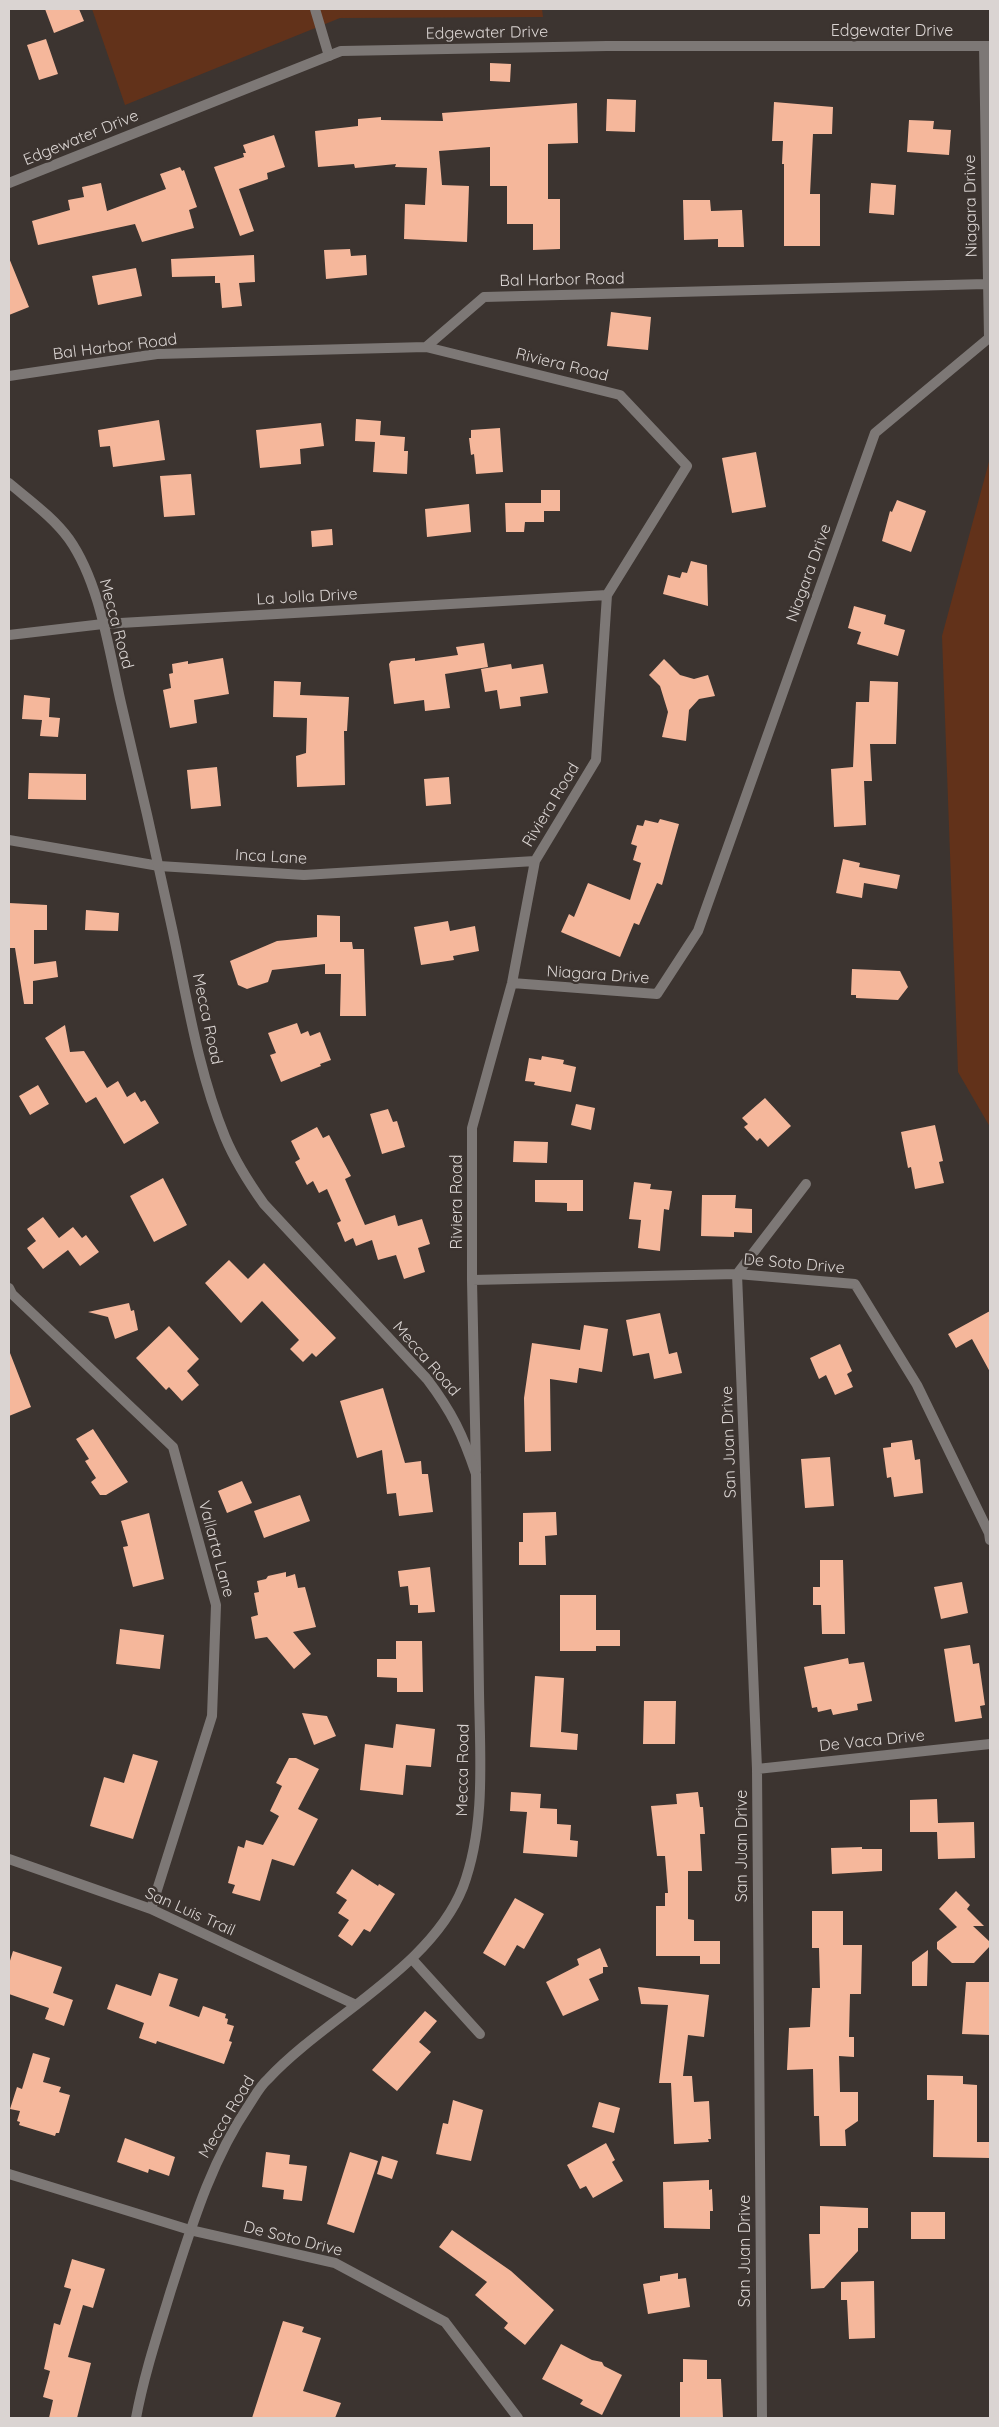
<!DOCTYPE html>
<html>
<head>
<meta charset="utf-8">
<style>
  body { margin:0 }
  #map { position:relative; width:999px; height:2427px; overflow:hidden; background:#3c3430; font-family:Quicksand,sans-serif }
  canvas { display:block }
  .frame { position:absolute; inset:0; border:10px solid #dad4d2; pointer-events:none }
</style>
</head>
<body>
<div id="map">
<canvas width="999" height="2427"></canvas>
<div class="frame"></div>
</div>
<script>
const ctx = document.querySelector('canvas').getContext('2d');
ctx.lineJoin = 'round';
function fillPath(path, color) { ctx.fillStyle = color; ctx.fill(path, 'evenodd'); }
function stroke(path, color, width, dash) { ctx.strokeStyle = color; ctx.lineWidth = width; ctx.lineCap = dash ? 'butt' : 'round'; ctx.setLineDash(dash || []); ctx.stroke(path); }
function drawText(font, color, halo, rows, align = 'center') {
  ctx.font = font + ' Quicksand,sans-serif'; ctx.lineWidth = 5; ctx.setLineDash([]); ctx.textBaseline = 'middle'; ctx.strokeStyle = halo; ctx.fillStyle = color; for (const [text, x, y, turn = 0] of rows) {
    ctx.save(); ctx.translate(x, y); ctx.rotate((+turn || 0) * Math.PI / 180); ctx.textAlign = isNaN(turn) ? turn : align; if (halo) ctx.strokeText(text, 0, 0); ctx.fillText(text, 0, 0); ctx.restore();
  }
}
const green = new Path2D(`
  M92,9H542L543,17L340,18L125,105Z
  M990,458V1127L958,1072L942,636Z`);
const building = new Path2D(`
  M45,9H79L84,21L54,33Z
  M46,39L58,74L39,80L27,45Z
  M490,63L511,64L510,82L490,81Z
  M607,99L636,100L635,132L606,131Z
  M774,102L833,107L832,134H813L810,194H820V246H784V164H782L783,141H772Z
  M577,103L578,143L548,144V199H560V249L533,250V224H507V186H490V147L439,151L442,185L469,186L467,242L404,239L405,204L425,205L427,168L395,167L396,164L355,168L354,164L318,167L315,131L358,126V119L381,117V120L443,121L442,113Z
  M909,120L934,121L933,129L951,130L949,155L907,152Z
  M274,135L285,167L267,173L268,179L239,189L254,231L240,236L214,167L244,157L243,153H246L243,145Z
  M180,167L182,171L184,170L197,207L189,210L194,228L142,242L135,224L38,245L32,221L70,210L68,200L84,197L82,187L101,183L107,211L166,189L160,174Z
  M871,183L896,185L894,215L869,213Z
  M683,200H710L711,211L742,210L744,247H718V239L684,240Z
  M350,249L351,256L366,255L367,275L326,279L324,250Z
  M254,255L255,282L239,283L242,306L222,308L220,283H215V276L172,277L171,259Z
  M9,258L29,307L9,315Z
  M136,268L142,296L98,305L92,276Z
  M611,312L651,317L648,350L607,346Z
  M356,419L381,421L380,435L405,437L404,451H408L407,474L373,472L375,442L355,441Z
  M159,420L165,460L113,467L110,446L100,447L98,430Z
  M321,423L324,446L300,449L301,464L260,468L256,430Z
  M500,428L503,472L476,474L474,454L471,455L469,438H471V430Z
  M756,452L766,507L732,513L722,458Z
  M191,474L195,515L164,517L160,476Z
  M541,490H560V511H544V522H525L524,532H506L505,503H541Z
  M897,500L926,511L911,552L882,541L890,511L892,512Z
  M469,504L471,532L427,537L425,509Z
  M332,529L333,545L312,547L311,531Z
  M691,561L707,565L708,606L663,594L668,575L680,578L682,572L687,573Z
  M854,606L886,615L884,624L905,630L898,656L857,644L861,632L848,628Z
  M484,643L488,667L445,674L450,708L425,711L424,700L394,704L389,664L391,661L415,658V661L458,655L456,647Z
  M223,658L229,694L194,700L197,723L170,728L163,690L171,688L169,674L173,673L172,664L188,661V664Z
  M664,659L680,675L694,679L708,675L715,696L699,699L689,710L686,741L662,737L668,712L660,686L649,675Z
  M511,664L512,669L543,664L548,693L520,697L521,706L500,709L497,690L485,692L481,669Z
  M274,681L301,682L300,695L349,697L347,731H344L345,785L297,787L296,756L306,753L307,718L273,717Z
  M870,681L898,682L896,744H870L872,781H864L866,825L834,827L831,769L853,767L856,702H869Z
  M24,695L50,698L49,717L60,718L58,737L40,736L42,720L22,719Z
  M217,767L221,806L191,809L187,770Z
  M29,773L86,774V800L28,799Z
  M449,777L451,804L426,806L424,779Z
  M660,819L679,824L662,885L657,883L639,925L634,923L620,957L561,932L569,914L574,917L588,883L630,900L641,863L633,860L637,846L631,844L637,825L643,826L645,820L658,823Z
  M843,859L860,863L859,867L900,875L897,889L864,883L862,898L836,893Z
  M9,903L47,905V930H34V964L56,961L58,977L33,981V1004H24L15,948H9Z
  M86,910L119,913L118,931L85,930Z
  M317,915L340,916V942H352L353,949H364L366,1016H340L341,974H325V964L272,970L268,982L247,989L238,985L230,961L277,941L317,937Z
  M448,921L450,931L475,926L479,951L453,956L454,960L421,965L414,927Z
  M852,969L900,971L908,987L898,1000L856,998V995H851Z
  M297,1023L301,1034L308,1031L310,1036L320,1032L331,1060L320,1064L321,1066L281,1082L270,1055L276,1053L268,1033Z
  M65,1025L70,1052L84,1051L107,1088L118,1081L127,1097L135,1092L141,1102L145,1100L159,1123L124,1144L96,1097L86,1103L45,1038Z
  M542,1056L564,1060L563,1064L576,1067L571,1092L534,1085L535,1082L525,1081L529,1058L541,1060Z
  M38,1085L49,1104L30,1115L19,1096Z
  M765,1098L791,1126L768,1147L760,1138L757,1141L744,1127L748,1124L742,1118Z
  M576,1104L595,1108L591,1130L571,1125Z
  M388,1109L393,1122L397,1121L405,1147L382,1154L370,1114Z
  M935,1125L943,1161L939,1162L944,1183L915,1189L911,1167L908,1168L901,1132Z
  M317,1127L323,1138L329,1135L351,1176L345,1179L365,1225L395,1215L398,1226L422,1219L430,1244L418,1248L425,1272L404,1279L396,1255L378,1260L372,1240L356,1246L353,1238L345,1242L337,1223L341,1221L327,1189L319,1193L313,1181L307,1185L295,1162L300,1159L291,1141Z
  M514,1141L548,1142L547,1163L513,1162Z
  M163,1178L187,1225L154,1242L130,1196Z
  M535,1180H583V1211H567V1203L535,1202Z
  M634,1182L651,1184L650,1189L672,1191L669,1210L664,1209L660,1251L638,1248L641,1220L629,1219Z
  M702,1195H736L735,1208L752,1209V1233L734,1232V1237L701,1236Z
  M43,1217L59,1238L73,1227L82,1238L86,1235L99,1252L80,1266L68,1250L43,1269L27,1248L36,1241L27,1229Z
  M229,1260L248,1279L264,1263L336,1338L316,1357L312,1353L303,1362L290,1349L299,1340L262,1301L241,1323L205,1283Z
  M129,1303L131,1311L134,1310L138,1330L115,1339L108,1317L88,1312Z
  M990,1311V1372L972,1339L956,1348L948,1334Z
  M660,1313L669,1354L677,1352L682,1373L654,1379L649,1353L633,1356L626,1320Z
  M584,1325L608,1329L602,1372L579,1368L577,1383L550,1379L551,1451L525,1452L524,1398L532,1343L580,1350Z
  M169,1326L199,1359L187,1371L199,1385L182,1401L169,1387L166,1390L136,1358Z
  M840,1344L852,1371L847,1374L853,1387L835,1395L826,1375L819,1379L810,1358Z
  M10,1353L31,1407L9,1416V1354Z
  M383,1388L405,1463L421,1461L422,1474H428L433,1512L399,1516L396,1493L387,1494L382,1450L357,1458L340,1401Z
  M93,1429L128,1482L106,1495H100L91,1482L96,1478L85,1461L89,1459L76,1439Z
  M912,1440L915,1460L920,1459L923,1493L894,1497L891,1477L887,1478L883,1448L891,1447V1443Z
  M830,1457L834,1506L805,1508L801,1459Z
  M242,1481L252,1503L227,1513L218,1491Z
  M300,1495L310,1521L264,1538L254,1511Z
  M556,1512L557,1535L545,1536L546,1565H519V1542H523V1513Z
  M149,1513L164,1579L133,1587L123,1547L128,1546L121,1521Z
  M820,1560H843L845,1634H822L821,1605H813V1587H820Z
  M430,1567L435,1612L418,1613V1605H410L408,1586L400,1587L398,1571Z
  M286,1572V1577L295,1574L298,1588L305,1587L316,1627L293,1632L311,1654L294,1669L267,1637L255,1639L251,1617L258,1615L254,1593L259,1592L257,1581L266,1579L268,1576Z
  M962,1582L968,1613L941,1619L934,1587Z
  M560,1595H596V1630H620V1646H596V1651H560Z
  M120,1629L164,1635L160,1669L116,1664Z
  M396,1641H422L423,1692H397V1678L377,1677V1659H396Z
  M970,1645L973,1664L979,1663L985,1705L980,1706L982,1718L955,1722L944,1649Z
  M848,1658L849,1664L864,1662L872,1701L857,1704L858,1710L833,1715L831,1709L818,1712L817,1707L812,1708L804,1667Z
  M535,1676L564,1678L561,1732L578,1734L577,1750L530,1747Z
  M644,1701H676L675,1744H643Z
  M302,1713L327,1716L336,1736L314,1745Z
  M396,1724L435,1729L431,1767L406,1765L403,1795L360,1790L365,1744L393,1748Z
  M133,1754L158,1761L133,1839L90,1826L104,1777L124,1783Z
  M289,1758H296L319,1769L298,1809L318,1819L294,1866L272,1859L260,1901L232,1893L235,1885L228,1883L238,1846L244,1848L246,1840L263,1845L279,1816L270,1811L282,1786L276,1783Z
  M511,1792L541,1794L540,1808L557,1809V1824L571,1825L570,1840L578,1841L577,1857L523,1853L527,1812L510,1811Z
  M698,1792L700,1807H703L705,1834H700L702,1871H688V1919L694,1920V1941H720V1964H700V1956H656V1906H665V1893H668L665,1856H657L651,1806L677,1804L676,1794Z
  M937,1799L938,1823L974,1822L975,1858L938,1859L937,1832H910V1800Z
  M862,1847V1849H882V1871L832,1874L831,1848Z
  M352,1869L378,1886L379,1884L395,1894L370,1932L364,1929L352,1946L338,1936L349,1920L338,1913L347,1900L336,1893Z
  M956,1891L970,1905L967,1909L984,1926H973L990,1942V1946L974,1963H952L937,1949V1942L957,1927L939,1909Z
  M515,1898L544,1914L524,1949L517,1945L505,1966L483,1953Z
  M812,1911H843V1945H862L861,1994H850L849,2037H854V2057L839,2056L840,2092H858V2121L845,2130L846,2146H820L819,2116H814L813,2069L787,2070L789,2028L810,2027L812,1988H820L819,1948H812Z
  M600,1948L608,1967H603V1973L589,1979L599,2000L563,2016L546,1982L579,1965L577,1959Z
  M928,1950L927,1986H912V1962Z
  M13,1951L62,1967L53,1993L73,2000L64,2026L45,2019L49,2008L9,1994V1964Z
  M159,1973L178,1979L169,2006L199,2017L203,2006L226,2014L225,2018L228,2019L227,2024L234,2026L229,2041L232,2042L224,2064L157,2041L156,2044L139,2038L144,2023L107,2009L116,1984L151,1996Z
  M966,1982H990V2035L962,2034Z
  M638,1987L709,1995L704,2037L688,2035L683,2076H692L694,2102L709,2101L711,2139H708L709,2142L674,2144L671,2083H659L668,2005L641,2004Z
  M425,2011L437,2021L419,2042L431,2052L397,2091L372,2070Z
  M33,2053L50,2058L43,2082L61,2087L59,2092L70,2095L59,2133H56L55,2136L19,2125L20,2122L17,2121L20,2111L10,2109L17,2087L22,2089Z
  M927,2075L963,2076V2084L977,2085V2142H990V2158L933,2157L934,2100H927Z
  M453,2100L483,2110L471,2161L436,2154L443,2123L448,2124Z
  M599,2102L620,2108L614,2133L592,2127Z
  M125,2138L175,2157L169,2176L149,2169L148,2173L117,2162Z
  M606,2143L615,2160L612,2162L623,2181L593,2198L586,2186L580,2189L567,2165Z
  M266,2152L290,2155L289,2164L307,2166L302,2201L283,2199L284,2190L262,2187Z
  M350,2152L378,2161L354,2233L327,2224Z
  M382,2156L398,2161L392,2179L377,2174Z
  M709,2180V2190L712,2189L713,2211H710V2229L664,2228L663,2182Z
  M820,2206L868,2208V2228H858V2251L824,2288L811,2289L809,2234H820Z
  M911,2212H945V2239H911Z
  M452,2230L511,2271L554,2310L525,2345L504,2328L508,2323L475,2295L487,2282L439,2247Z
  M72,2259L105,2269L93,2308L83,2305L68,2357L91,2363L77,2418H49L53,2400L43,2397L50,2371L44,2369L54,2323L60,2325L71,2289L64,2287Z
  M678,2273V2279L686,2278L690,2307L648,2314L643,2284L660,2281V2276Z
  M874,2281L875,2338L849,2339L847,2300H841V2282Z
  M283,2321L304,2327L302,2332L321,2338L303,2391L341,2403L335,2418H252Z
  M561,2344L592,2360L602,2362L604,2366L622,2375L602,2415L580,2404L583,2400L542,2379Z
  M683,2359L707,2360V2379H721L723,2418H680V2382H683Z`);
const service = new Path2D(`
  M315,9L329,56`);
const minor = new Path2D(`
  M9,183L341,51L607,46H990
  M426,347L620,395L687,466L607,595L596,760L535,861L512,983L472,1128V1280L476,1470
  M9,376L157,354L426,347L484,297L986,284
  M9,635L103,624L607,595
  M9,840L159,866L304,875L535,861
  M512,983L657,994L698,931L875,433L989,338L984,46
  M472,1280L737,1274L855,1284L917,1385L989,1533L990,1540
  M9,1288L12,1294L173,1447L216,1605L212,1716L151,1909
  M757,1769L990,1744
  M9,1859L151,1909L354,2004
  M412,1959L480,2034
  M9,2174L190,2230L335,2263L445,2322L518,2418
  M762,2418L757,1769L737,1274L806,1184`);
const tertiary = new Path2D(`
  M9,483C29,500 53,517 69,539C100,583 109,651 121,703C139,778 156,853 172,928C187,998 198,1071 225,1137C235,1161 249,1183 264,1204L427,1379C452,1412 463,1435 476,1474C477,1546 478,1619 479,1692C480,1757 486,1825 463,1887C431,1968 327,2016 268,2079C260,2086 255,2096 249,2105C211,2161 192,2225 171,2290C158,2333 144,2375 136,2418`);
const streetNames = [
  ["Edgewater Drive",892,31],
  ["Edgewater Drive",487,33,-1],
  ["Edgewater Drive",81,138,-22],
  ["Niagara Drive",971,206,-91],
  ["Bal Harbor Road",562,280,-1],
  ["Bal Harbor Road",115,347,-7],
  ["Riviera Road",562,365,14],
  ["Niagara Drive",809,573,-70],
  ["La Jolla Drive",307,597,-3],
  ["Mecca Road",116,624,75],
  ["Riviera Road",551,805,-59],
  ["Inca Lane",271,857,3],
  ["Niagara Drive",598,975,4],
  ["Mecca Road",207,1019,78],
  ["Riviera Road",457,1202,-90],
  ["De Soto Drive",794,1264,5],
  ["Mecca Road",426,1359,49],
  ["San Juan Drive",729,1442,-92],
  ["Vallarta Lane",216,1549,75],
  ["De Vaca Drive",872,1741,-6],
  ["Mecca Road",463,1770,-89],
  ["San Juan Drive",742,1846,-90],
  ["San Luis Trail",190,1912,24],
  ["Mecca Road",227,2117,-59],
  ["De Soto Drive",293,2239,14],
  ["San Juan Drive",745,2251,-90]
];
fillPath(green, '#62321a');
fillPath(building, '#f5b79b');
stroke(service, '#7d7876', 10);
stroke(minor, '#7d7876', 10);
stroke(tertiary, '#7d7876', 10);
drawText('16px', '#dad4d2', '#3c3430', streetNames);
</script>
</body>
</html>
